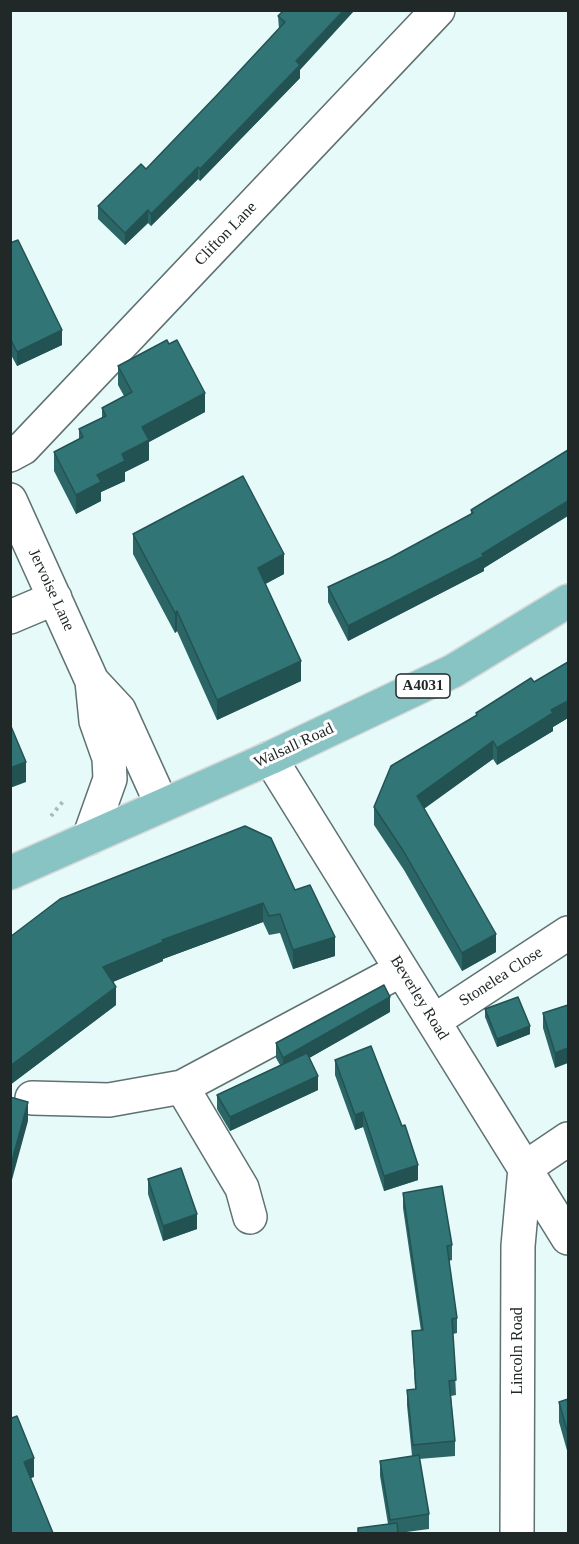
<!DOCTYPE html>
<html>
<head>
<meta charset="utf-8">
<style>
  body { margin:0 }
  #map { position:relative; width:579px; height:1544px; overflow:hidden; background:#e7fafa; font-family:Georgia,serif }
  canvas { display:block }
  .frame { position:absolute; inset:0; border:12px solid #212828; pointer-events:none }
</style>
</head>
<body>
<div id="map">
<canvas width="579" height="1544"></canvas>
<div class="frame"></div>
</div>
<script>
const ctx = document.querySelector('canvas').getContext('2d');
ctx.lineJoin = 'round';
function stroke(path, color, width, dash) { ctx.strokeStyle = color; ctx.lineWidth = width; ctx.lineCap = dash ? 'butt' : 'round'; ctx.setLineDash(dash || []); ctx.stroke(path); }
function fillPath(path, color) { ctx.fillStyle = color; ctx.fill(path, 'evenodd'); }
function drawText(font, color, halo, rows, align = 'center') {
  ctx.font = font + ' Georgia,serif'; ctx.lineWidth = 6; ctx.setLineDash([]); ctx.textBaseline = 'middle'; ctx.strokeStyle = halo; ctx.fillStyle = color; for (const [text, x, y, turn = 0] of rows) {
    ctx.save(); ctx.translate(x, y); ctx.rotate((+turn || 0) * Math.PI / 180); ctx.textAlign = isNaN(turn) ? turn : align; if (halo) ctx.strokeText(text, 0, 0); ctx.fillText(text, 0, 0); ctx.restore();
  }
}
const path = new Path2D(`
  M51,816L65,799`);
const minor = new Path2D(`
  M10,455L23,448L438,10
  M10,500L92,681L119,710L162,805
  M10,617L55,598
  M270,758L568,1238
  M89,838L110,779L109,758L96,721L92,681
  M434,1021L568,933
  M182,1087L401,970
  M32,1098L109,1100L182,1087L242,1188L250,1217
  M517,1534L518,1246L525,1168L568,1139`);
const major = new Path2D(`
  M10,873L270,758L453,671L568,601`);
const wall = new Path2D(`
  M284,10L300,70V78L200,181L198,179L151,226L148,223L125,245L98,219V206L146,169L218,94L279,29L278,16Z
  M10,243L62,345L17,366L10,353Z
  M118,366L205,412L149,442V460L125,472V481L101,492V501L76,514L54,471V452L79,439V429L102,418V408L124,396L118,385Z
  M471,510L551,526L484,568V571L348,641L328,602V587L390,558L471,514Z
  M133,534L284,574L265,584L301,681L217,720L177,631L175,633L133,554Z
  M568,662V718L553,727V731L497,765L493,759L424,808L496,952L462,971L404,870L374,825V807L476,716V713L534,682Z
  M295,890L335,956L293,969L280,933L269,935L263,922L163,959V961L113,982L116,1005L10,1085V937Z
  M568,1005L555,1068L543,1028V1013Z
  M485,1009L530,1034L497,1047L485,1017Z
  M390,1012L309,1058L318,1090L230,1131L217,1109V1095L280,1065L276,1058V1043Z
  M335,1060L418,1180L384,1191L363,1127L355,1130L335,1075Z
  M148,1179L197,1229L163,1241L148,1194Z
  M403,1193L452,1245V1260L449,1261L457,1318V1333L453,1334L456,1395L451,1396L455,1441V1456L419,1459L429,1514V1529L399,1533H358V1528L388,1524L380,1476V1461L412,1456L407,1405V1390L415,1389L412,1331H421L403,1208Z
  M568,1399V1454L559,1422V1402Z`);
const shadedWall = new Path2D(`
  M344,10H355L300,70V78L200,181V169L296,61Z
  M198,167V179L151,226V214Z
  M148,210V223L125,245V233Z
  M62,330V345L17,366V352Z
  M205,393V412L149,442V460L125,472V481L101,492V501L76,514V495L97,475L122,454L142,427Z
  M568,501V516L484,568V571L348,641V626L482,554Z
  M284,554V574L258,588V568Z
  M177,611V631L175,633V613Z
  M301,661V681L217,720V700Z
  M568,701V718L553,727V731L497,765V748L551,710Z
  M493,741V759L417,814V796Z
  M26,762V782L10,788V768Z
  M263,903V922L163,959V961L103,986V967L162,940Z
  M496,934V952L462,971V953Z
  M335,937V956L293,969V950Z
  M116,987V1005L10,1085V1066Z
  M390,997V1012L283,1073V1058Z
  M530,1026V1034L497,1047V1039Z
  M568,1048V1063L555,1068V1053Z
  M318,1076V1090L230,1131V1117Z
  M28,1102V1121L10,1187V1168Z
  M363,1112V1127L355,1130V1115Z
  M418,1165V1180L384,1191V1176Z
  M197,1214V1229L163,1241V1226Z
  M34,1458V1477L24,1481V1462Z`);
const building = new Path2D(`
  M284,10H344L296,61L300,65L200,169L198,167L151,214L148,210L125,233L98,206L141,164L146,169L218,94L285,22L278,16Z
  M18,240L62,330L17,352L10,338V243Z
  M167,340L169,344L177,340L205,393L142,427L149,440L122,454L125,461L97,475L101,482L76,495L54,452L83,437L79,429L106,416L102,408L132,392L118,366Z
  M568,450V501L482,554L484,556L348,626L328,587L390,558L473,513L471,510Z
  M243,476L284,554L258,568L301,661L217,700L177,611L175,613L133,534Z
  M568,662V701L551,710L553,713L497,748L493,741L417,796L496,934L462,953L404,852L374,807L391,766L477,715L476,713L531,678L534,682Z
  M10,724L26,762L10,768Z
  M245,826L271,838L295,890L310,885L335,937L293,950L280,914L269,916L263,903L162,940L163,942L103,967L116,987L10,1066V937L60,899Z
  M384,985L390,997L283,1058L276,1043Z
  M518,997L530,1026L497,1039L485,1009Z
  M568,1005V1048L555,1053L543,1013Z
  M371,1046L402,1126L405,1125L418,1165L384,1176L363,1112L355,1115L335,1060Z
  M307,1053L318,1076L230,1117L217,1095Z
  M10,1097L28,1102L10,1168Z
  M181,1168L197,1214L163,1226L148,1179Z
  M442,1186L452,1245L447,1246L457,1318L452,1319L456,1380L449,1381L455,1441L413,1445L407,1390L416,1389L412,1331L423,1330L403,1193Z
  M568,1399V1434L559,1402Z
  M10,1414L12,1418L17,1416L34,1458L24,1462L53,1533H10Z
  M419,1455L429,1514L390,1520L380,1461Z
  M397,1523L398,1533H358V1528Z`);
const shields = [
  [423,686,54]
];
const shieldNames = [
  ["A4031",423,686]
];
const streetNames = [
  ["Clifton Lane",226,234,-46],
  ["Jervoise Lane",51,590,65],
  ["Walsall Road",294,746,-25],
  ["Stonelea Close",501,977,-33],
  ["Beverley Road",419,998,58],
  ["Lincoln Road",518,1351,-90]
];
stroke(minor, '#5f7171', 36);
stroke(major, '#d7d8d8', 36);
stroke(path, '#aab9b9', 4, [3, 4.5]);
stroke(minor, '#fff', 33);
stroke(major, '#89c4c5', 33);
fillPath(wall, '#2b6565');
fillPath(shadedWall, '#235253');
fillPath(building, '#327576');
stroke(building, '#235253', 1.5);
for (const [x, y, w] of shields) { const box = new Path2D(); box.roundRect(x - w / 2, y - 12, w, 24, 4.5); ctx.fillStyle = '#fff'; ctx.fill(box); stroke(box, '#212828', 1.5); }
drawText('bold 15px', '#212828', null, shieldNames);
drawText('16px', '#212828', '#fff', streetNames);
</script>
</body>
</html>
